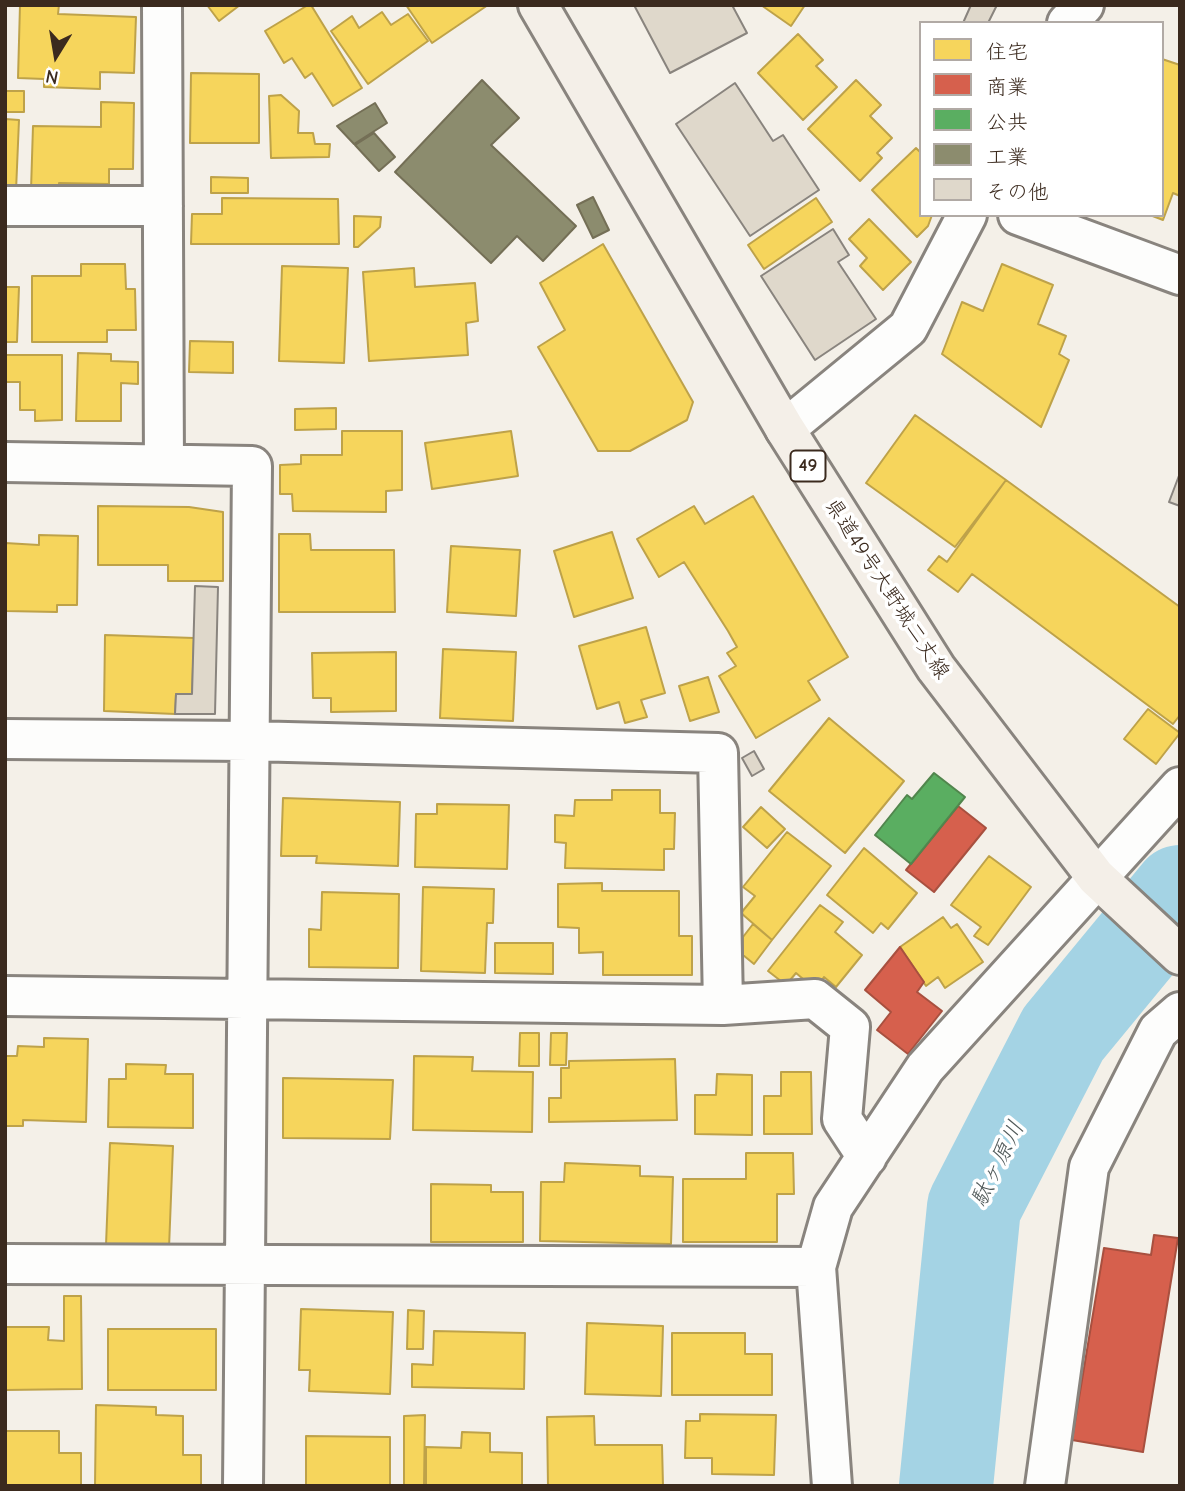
<!DOCTYPE html>
<html>
<head>
<meta charset="utf-8">
<style>
  body { margin:0 }
  #map { position:relative; width:1185px; height:1491px; overflow:hidden; background:#f4f0e8; font-family:"Comic Neue","Klee One",sans-serif }
  canvas { display:block }
  .frame { position:absolute; inset:0; border:7px solid #3b2a1e; pointer-events:none }
  .legend { position:absolute; left:919px; top:21px; width:245px; height:196px; box-sizing:border-box; background:#fff; border:2px solid #b1aaa5; margin:0; padding:9px 12px; list-style:none; font-size:21px; color:#3b2a1e }
  .legend li { display:flex; align-items:center; gap:14px; height:35px }
  .legend b { width:35px; border:2px solid #b1aaa5 }
  .north { position:absolute; left:21px; top:21px; width:70px; height:70px; -webkit-text-stroke:5px #fff; paint-order:stroke; rotate:191deg; font-size:19px; font-weight:700; line-height:28px; text-align:center; color:#3b2a1e }
  .north::after { content:''; display:block; margin:auto; width:24px; height:32px; background:#3b2a1e; clip-path:polygon(50% 0,100% 100%,50% 72%,0 100%) }
</style>
</head>
<body>
<div id="map">
<canvas width="1185" height="1491"></canvas>
<div class="frame"></div>
<ul class="legend">
<li><b style="height:19px;background:#f6d55c"></b>住宅</li>
<li><b style="height:19px;background:#d6604d"></b>商業</li>
<li><b style="height:19px;background:#5aae61"></b>公共</li>
<li><b style="height:19px;background:#8c8c6e"></b>工業</li>
<li><b style="height:19px;background:#dfd8cb"></b>その他</li>
</ul>
<div class="north">N</div>
</div>
<script>
const ctx = document.querySelector('canvas').getContext('2d');
ctx.lineJoin = 'round';
function fillPath(path, color) { ctx.fillStyle = color; ctx.fill(path, 'evenodd'); }
function stroke(path, color, width, dash) { ctx.strokeStyle = color; ctx.lineWidth = width; ctx.lineCap = dash ? 'butt' : 'round'; ctx.setLineDash(dash || []); ctx.stroke(path); }
function drawText(font, color, halo, rows, align = 'center') {
  ctx.font = font + ' "Comic Neue","Klee One",sans-serif'; ctx.lineWidth = 7; ctx.setLineDash([]); ctx.textBaseline = 'middle'; ctx.strokeStyle = halo; ctx.fillStyle = color; for (const [text, x, y, turn = 0] of rows) {
    ctx.save(); ctx.translate(x, y); ctx.rotate((+turn || 0) * Math.PI / 180); ctx.textAlign = isNaN(turn) ? turn : align; if (halo) ctx.strokeText(text, 0, 0); ctx.fillText(text, 0, 0); ctx.restore();
  }
}
const homes = new Path2D(`
  M20,5H59L58,14L136,17L134,73L100,72V89L44,87V79L18,78Z
  M207,5H240L219,21Z
  M308,5H311L362,88L333,106L312,73L305,78L292,58L284,63L265,31Z
  M406,5H488L432,43Z
  M761,5H805L791,26Z
  M382,12L391,25L408,14L428,41L368,84L331,31L352,16L359,28Z
  M798,34L823,60L816,66L837,87L803,120L758,73Z
  M1162,59L1180,65V196L1173,193L1163,220L1150,215H1162Z
  M191,73L259,74V143H190Z
  M856,80L881,105L870,116L892,138L877,153L882,158L860,181L808,129Z
  M6,91H24V112H5Z
  M281,95L299,111L298,133H313L315,144H330L329,157L271,158L269,96Z
  M101,102L134,103L133,169H109V184L59,183V190H31L33,126L101,127Z
  M5,119L19,120L16,191L5,190Z
  M916,148L921,153V215H932L928,226L917,237L872,190Z
  M211,177L248,178V193H211Z
  M222,198L338,199L339,244H191L192,214H222Z
  M816,198L832,222L764,269L748,245Z
  M354,216L381,217L380,227L358,247H354Z
  M869,219L911,262L883,290L860,266L867,258L849,239Z
  M603,244L693,402L687,420L630,451H598L538,347L565,330L540,283Z
  M81,264H125L126,289H135L136,330H107V342H32V276H81Z
  M1002,264L1053,285L1038,324L1066,336L1059,354L1069,360L1041,427L942,354L962,302L983,311Z
  M282,266L348,268L344,363L279,361Z
  M414,268L415,287L475,283L478,321L466,323L468,355L369,361L363,272Z
  M5,287H19L17,342H5Z
  M190,341L233,342V373L189,372Z
  M78,353L111,354V361L138,362V384L121,383V421H76Z
  M5,355H62V420L35,421V410H20V382H5Z
  M336,408V429L295,430V409Z
  M915,415L1006,480L955,547L866,483Z
  M342,431H402V490L386,491V512L293,511L292,494H280V465L301,464V455H342Z
  M511,431L518,476L432,489L425,443Z
  M1006,480L1180,607V715L1173,724L972,574L958,592L928,570L939,556L947,562Z
  M753,496L848,657L808,681L820,700L756,738L719,676L736,666L727,653L737,647L728,631L684,562L659,577L637,539L694,506L705,524Z
  M98,506L189,507L223,512V581H168V565H98Z
  M612,532L633,598L574,617L554,551Z
  M279,534H310L311,550H394L395,612H279Z
  M39,535L78,536L77,605H57V612L5,611V543L39,545Z
  M451,546L520,550L516,616L447,612Z
  M646,627L665,693L641,700L647,717L625,723L619,702L597,709L579,646Z
  M105,635L194,638L192,694H176L175,714L104,711Z
  M443,649L516,652L513,721L440,718Z
  M396,652V711L331,712V698H313L312,653Z
  M708,677L719,712L690,721L679,686Z
  M1148,709L1180,733L1156,764L1124,739Z
  M829,718L904,781L845,853L769,791Z
  M612,790H660V813H675L674,849H664V870L565,868L566,843L555,842V815L574,816L575,800H612Z
  M283,798L400,802L398,866L316,863L317,856H281Z
  M437,804L509,805L507,869L415,867L416,814H437Z
  M761,807L785,829L767,848L743,827Z
  M787,832L831,866L772,940L741,913L755,896L743,887Z
  M864,848L917,893L888,929L881,923L873,933L827,895Z
  M989,856L1031,887L988,945L974,936L981,927L951,905Z
  M602,883V891H679V936H692V975H603V952L579,953V928L558,927V884Z
  M423,887L494,889L493,923H487L485,973L421,971Z
  M322,892L399,894L398,968L309,967V929L321,930Z
  M820,905L843,922L835,932L862,955L836,987L824,977L815,989L796,973L786,985L768,971Z
  M943,917L951,928L957,924L983,962L945,988L938,977L926,986L900,947Z
  M753,924L772,940L754,964L743,955V937Z
  M495,943H553V974L495,973Z
  M520,1033H539V1066H519Z
  M551,1033H567L566,1065H550Z
  M44,1038L88,1039L86,1122L23,1120V1126H5V1056H17L18,1046L44,1047Z
  M414,1056L473,1057L472,1071L533,1072L532,1132L413,1130Z
  M675,1059L677,1120L549,1122V1098H561V1068H569V1061Z
  M126,1064L166,1065L165,1074H193V1128L108,1127L109,1079H126Z
  M781,1072H811L812,1134H764V1096H781Z
  M717,1074L752,1075V1135L695,1134V1095H716Z
  M283,1078L393,1080L390,1139L283,1138Z
  M110,1143L173,1146L169,1248L106,1245Z
  M746,1153H793L794,1194H777V1242H683V1179H746Z
  M565,1163L640,1166V1176L673,1177L671,1244L540,1241L541,1182H564Z
  M431,1184L491,1185V1192H523V1242H431Z
  M64,1296H81L82,1389L5,1390V1327H49L48,1340L64,1341Z
  M301,1309L393,1312L390,1394L309,1391L310,1370H299Z
  M408,1310L424,1311L423,1349H407Z
  M587,1323L663,1326L661,1396L585,1394Z
  M108,1329H216V1390H108Z
  M434,1331L525,1333L524,1389L412,1387V1364L433,1365Z
  M672,1333H745V1354H772V1395H672Z
  M96,1405L156,1407V1415L183,1416V1455H201V1486H95Z
  M700,1414L776,1415L774,1475L712,1474V1458H685L686,1421H700Z
  M425,1415L424,1486H404V1416Z
  M594,1416L595,1445H662L663,1486H548L547,1417Z
  M5,1431H59V1453H81V1486H5Z
  M462,1432L490,1433V1452L522,1453V1486H426V1447L461,1448Z
  M306,1436L390,1437V1486H306Z`);
const shops = new Path2D(`
  M958,806L986,828L934,892L906,870Z
  M900,947L924,982L917,992L942,1011L908,1054L877,1030L891,1012L865,990Z
  M1154,1235L1178,1238L1143,1452L1072,1440L1104,1248L1151,1255Z`);
const public = new Path2D(`
  M934,773L965,797L911,864L875,835L907,795L912,799Z`);
const industry = new Path2D(`
  M482,80L519,118L491,145L576,226L543,261L517,236L491,263L395,172Z
  M375,103L387,123L354,144L337,126Z
  M374,133L395,157L379,171L355,145Z
  M593,197L609,230L593,238L577,205Z`);
const river = new Path2D(`
  M946,1486L974,1207L1063,1034L1180,892`);
const building = new Path2D(`
  M634,5H732L747,33L670,73Z
  M971,5H997L988,23H963Z
  M735,83L773,141L783,135L819,190L750,236L676,124Z
  M833,229L849,255L838,262L876,319L815,360L761,276Z
  M1180,473V506L1169,502Z
  M195,586L218,587L215,714H175L176,694H192Z
  M754,751L764,769L752,776L742,758Z`);
const street = new Path2D(`
  M162,5L164,464
  M1067,23L1084,5
  M5,206H163
  M1018,215L1180,275
  M785,429L908,328L967,215
  M5,462L252,466L243,1486
  M5,739L249,741L718,753L723,1005L5,996
  M723,1005L815,999L850,1027L842,1119L867,1157
  M5,1264L816,1267L832,1486
  M816,1267L833,1207L925,1068L1180,787
  M1045,1486L1089,1167L1158,1031L1180,1012`);
const primary = new Path2D(`
  M538,5L785,429L936,668L1096,877L1180,955`);
const shields = [
  [808,466,35]
];
const shieldNames = [
  ["49",808,466]
];
const streetNames = [
  ["県道49号大野城二丈線",887,589,57]
];
const waterNames = [
  ["駄ヶ原川",998,1164,-64]
];
fillPath(homes, '#f6d55c');
stroke(homes, '#bea249', 2);
fillPath(shops, '#d6604d');
stroke(shops, '#a8503f', 2);
fillPath(public, '#5aae61');
stroke(public, '#51864d', 2);
fillPath(industry, '#8c8c6e');
stroke(industry, '#746f56', 2);
stroke(river, '#a4d3e4', 94);
fillPath(building, '#dfd8cb');
stroke(building, '#89847e', 2);
stroke(street, '#89847e', 44);
stroke(primary, '#89847e', 44);
stroke(street, '#fdfdfc', 38);
stroke(primary, '#f4efe8', 38);
for (const [x, y, w] of shields) { const box = new Path2D(); box.roundRect(x - w / 2, y - 15.5, w, 31, 5); ctx.fillStyle = '#fff'; ctx.fill(box); stroke(box, '#3b2a1e', 2); }
drawText('bold 19px', '#3b2a1e', null, shieldNames);
drawText('21px', '#3b2a1e', '#fff', streetNames);
drawText('italic 23px', '#505959', '#fff', waterNames);
</script>
</body>
</html>
